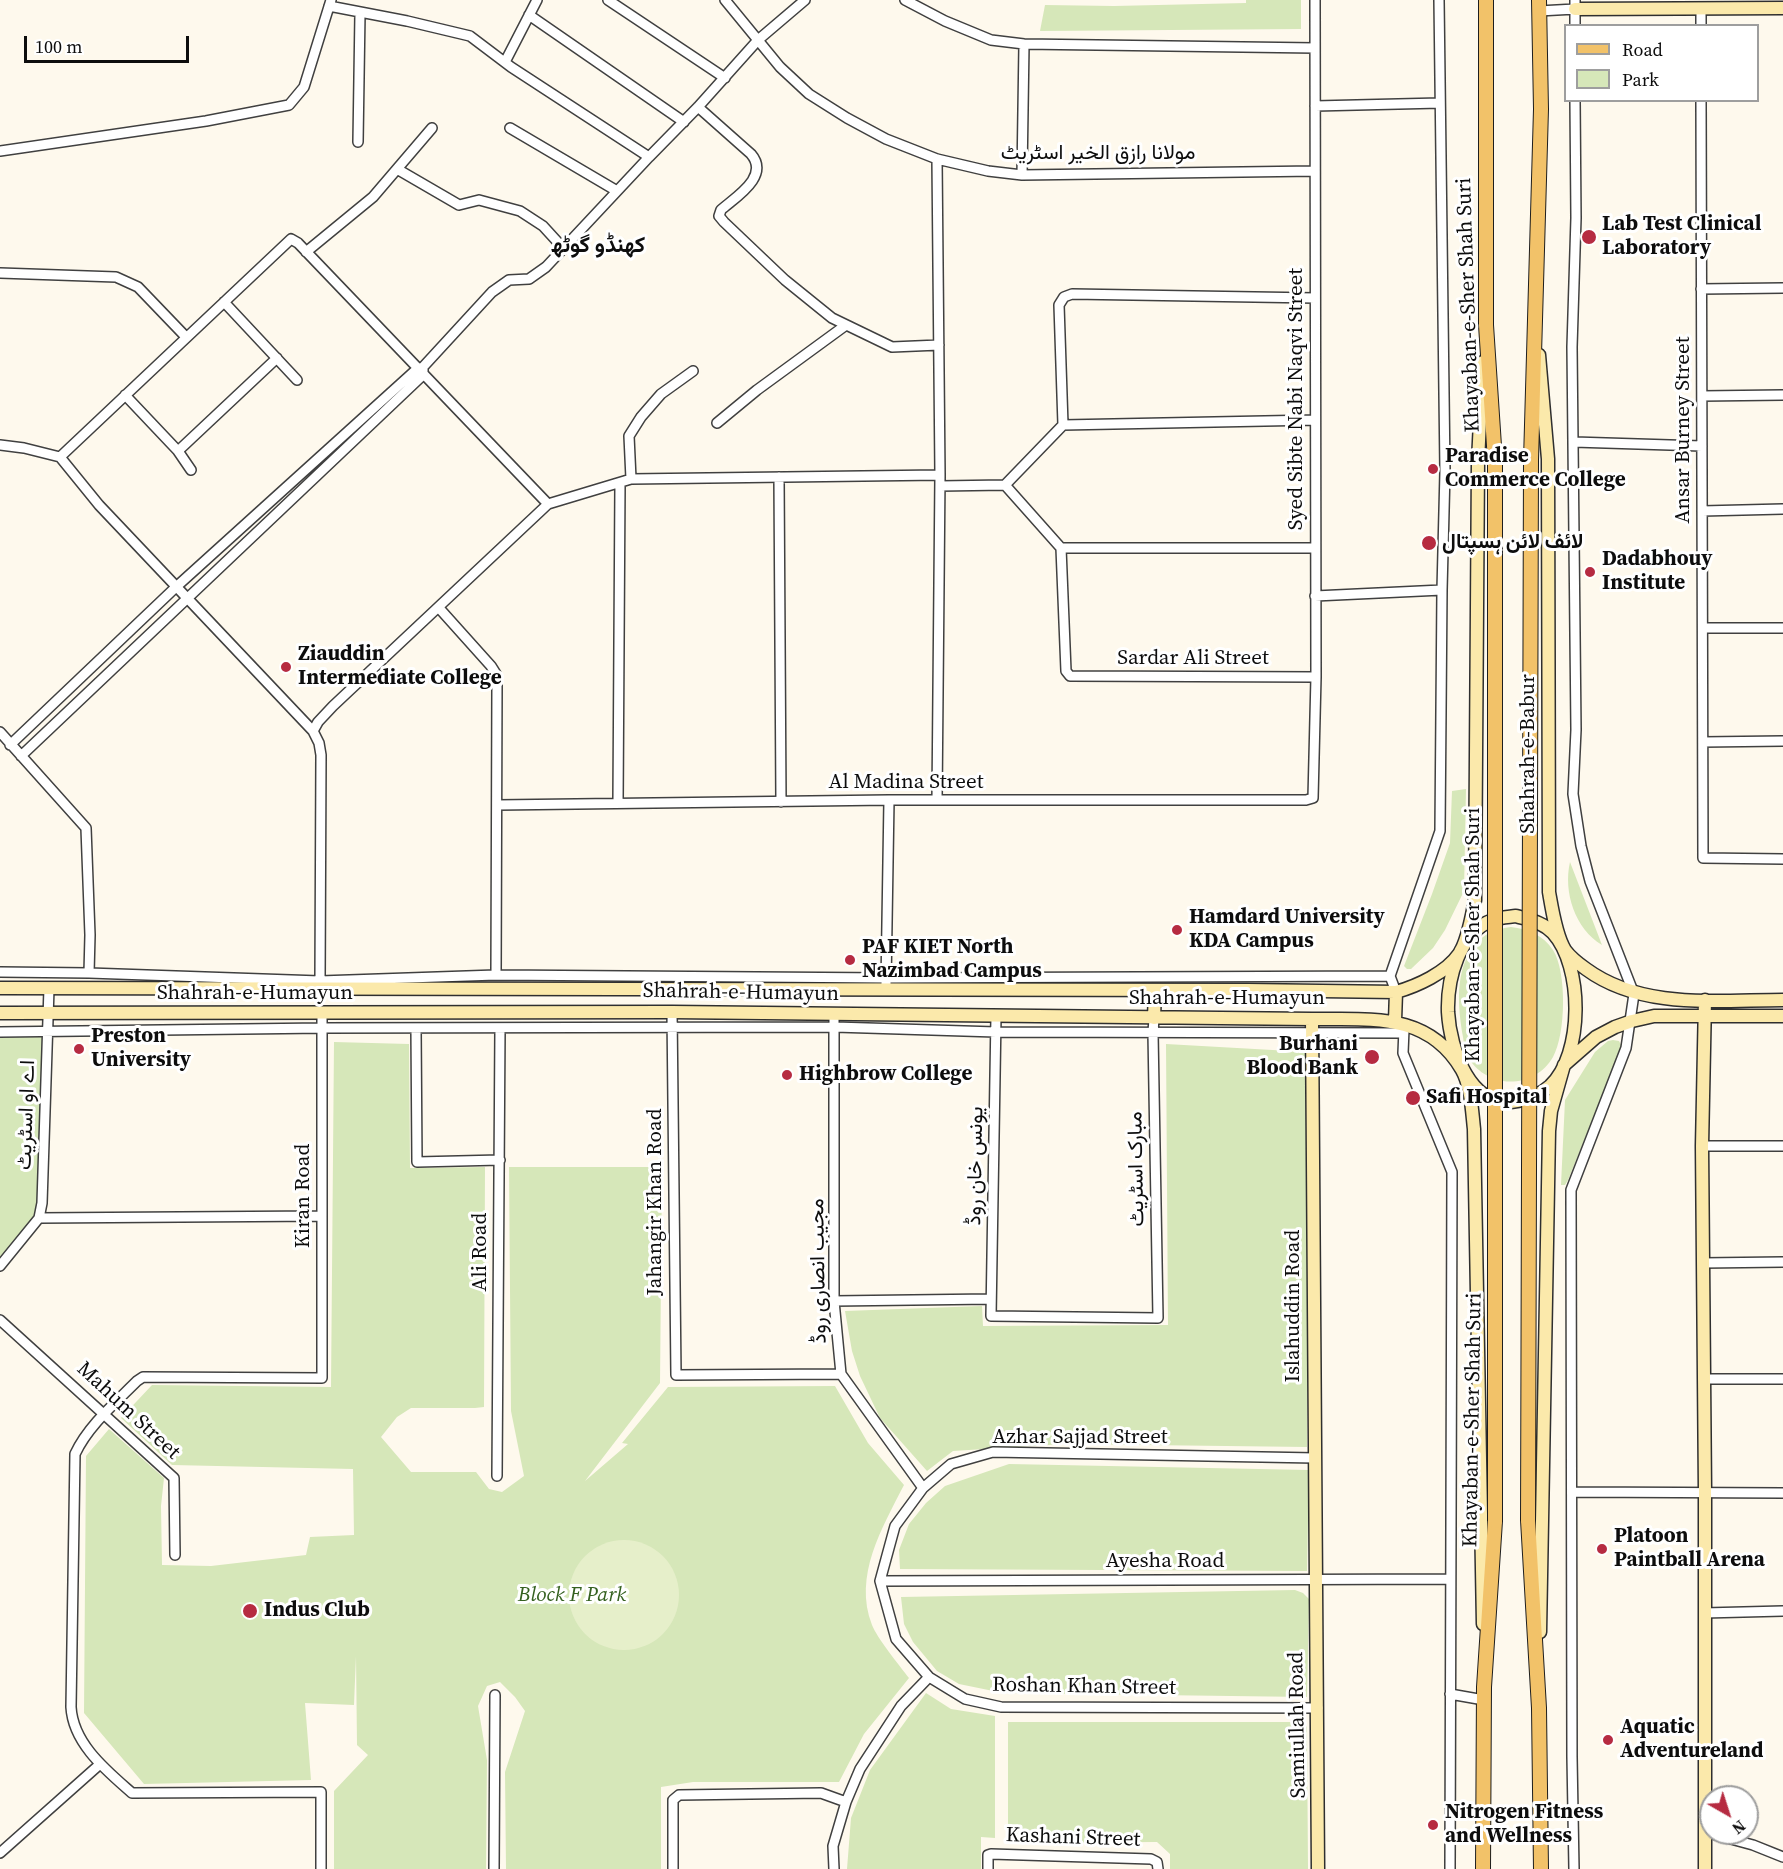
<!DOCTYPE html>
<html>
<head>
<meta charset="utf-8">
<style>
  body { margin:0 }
  #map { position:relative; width:1783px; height:1869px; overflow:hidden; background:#fef9ed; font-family:"Source Serif 4",serif }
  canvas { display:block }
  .legend { position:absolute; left:1564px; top:24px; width:195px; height:78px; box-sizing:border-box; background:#fff; border:2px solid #9e9e9e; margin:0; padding:8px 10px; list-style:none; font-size:18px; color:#0d0d0d }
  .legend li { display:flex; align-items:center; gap:12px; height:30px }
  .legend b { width:30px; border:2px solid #9e9e9e }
  .north { position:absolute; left:1699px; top:1785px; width:60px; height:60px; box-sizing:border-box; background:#fff; border:2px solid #9e9e9e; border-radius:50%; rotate:141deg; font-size:16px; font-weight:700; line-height:24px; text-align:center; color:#0d0d0d }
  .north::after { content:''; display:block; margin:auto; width:21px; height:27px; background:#b62b41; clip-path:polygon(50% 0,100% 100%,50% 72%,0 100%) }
  .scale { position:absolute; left:24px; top:36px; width:165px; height:27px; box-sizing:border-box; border:3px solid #0d0d0d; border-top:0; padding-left:8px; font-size:18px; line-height:21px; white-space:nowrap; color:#0d0d0d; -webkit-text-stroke:4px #fff; paint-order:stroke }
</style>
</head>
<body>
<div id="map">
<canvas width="1783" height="1869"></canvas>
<ul class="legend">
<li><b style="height:8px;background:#f2c269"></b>Road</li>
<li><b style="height:16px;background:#d6e7b9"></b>Park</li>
</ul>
<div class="north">N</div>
<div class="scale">100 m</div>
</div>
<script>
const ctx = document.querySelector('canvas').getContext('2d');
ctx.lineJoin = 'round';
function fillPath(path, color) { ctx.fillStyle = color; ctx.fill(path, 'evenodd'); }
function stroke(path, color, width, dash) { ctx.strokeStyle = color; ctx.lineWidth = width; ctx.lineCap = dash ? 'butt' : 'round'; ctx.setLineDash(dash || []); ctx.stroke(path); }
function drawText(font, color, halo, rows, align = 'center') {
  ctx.font = font + ' "Source Serif 4",Vazirmatn,serif'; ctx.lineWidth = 6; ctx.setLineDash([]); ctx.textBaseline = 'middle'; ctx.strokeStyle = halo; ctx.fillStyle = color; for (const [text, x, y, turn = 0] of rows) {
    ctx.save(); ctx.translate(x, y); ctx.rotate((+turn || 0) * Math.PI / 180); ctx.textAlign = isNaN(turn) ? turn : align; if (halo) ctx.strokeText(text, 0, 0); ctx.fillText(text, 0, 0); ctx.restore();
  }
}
const green = new Path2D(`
  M1246,0H1301V29L1040,31L1045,5L1114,6L1246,3Z
  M1466,789L1464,891L1445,930L1433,948L1411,969H1407L1404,966L1432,894L1450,843L1452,791Z
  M1570,862L1602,945C1575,929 1563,892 1570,862Z
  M1511,927C1528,929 1543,935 1553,950C1567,972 1566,1034 1553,1057C1543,1075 1522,1084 1503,1081C1488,1079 1473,1068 1467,1055C1464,1050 1464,1043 1463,1037C1458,1008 1454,970 1475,945C1484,933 1497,929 1511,927Z
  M0,1032L49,1033L39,1218L0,1264Z
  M1613,1040L1619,1041L1622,1047L1568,1180L1565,1185H1561L1565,1100L1595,1052L1608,1041Z
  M334,1042L409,1044L410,1168L485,1167L484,1407L475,1408H411L397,1417L381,1437L411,1472H476L489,1489L502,1492L524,1476L511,1411L509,1167H662L660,1383L585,1481L628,1444L622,1443L668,1387L835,1386L868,1443L904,1485C882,1528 853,1576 872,1625C877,1638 899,1665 909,1678L864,1734L839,1782H693L661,1787V1869H506L505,1772L525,1711L515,1697L500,1682L487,1686L478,1706L487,1760L486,1869H334V1791L368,1755L357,1745L356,1656L354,1705L305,1703L311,1780L144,1784L84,1713L86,1456L109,1429L164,1478L161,1506L162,1565L211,1566L306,1555L310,1537L354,1535L353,1469L172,1465L121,1418L152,1385L331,1387Z
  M1166,1044L1308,1052L1307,1447L1064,1444L953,1451L927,1471L880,1418L860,1376L852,1351L845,1311L982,1306L983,1326L1168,1325Z
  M1009,1464L1309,1470L1307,1571L900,1569L899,1550L909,1524L926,1503L945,1486Z
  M1295,1590L1303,1593L1309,1599L1307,1697L1003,1693L959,1684L937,1671L913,1642L904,1624L901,1597Z
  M926,1693L951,1709L995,1716V1838L981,1837V1869H847L851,1818L870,1770Z
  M1008,1722H1301L1307,1727L1308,1869H1170V1854L1157,1842L1008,1843Z`);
const pitch = new Path2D(`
  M569 1595a55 55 0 1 1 110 0a55 55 0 1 1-110 0Z`);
const street = new Path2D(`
  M608,0L725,78
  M725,0L780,67L809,94L847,118L886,139L937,159L988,171L1022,175L1315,171
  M905,0L945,21L991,40L1024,44L1315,48
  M1575,0V26
  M329,6L407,21L470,36L511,67L649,157
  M1539,11L1575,9
  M529,15L684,122
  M1701,26V9
  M505,62L537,0
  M1701,100L1703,858L1783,859
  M1315,106L1440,103
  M698,107L751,154C770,176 737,196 721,210L719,216L724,222L785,280L832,318L892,347L939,345
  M510,128L617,191
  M358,142L360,13
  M0,151L206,121L289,105L304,87L331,0
  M397,169L459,205L479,200L520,211L543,226L564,249
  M1022,175L1024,44
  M306,252L373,197L432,128
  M0,273L116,277L138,287L186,337
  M1701,289L1783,288
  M224,302L297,380
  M125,395L178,451L191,470
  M1702,396L1783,395
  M717,423L757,390L846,325
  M1063,425L1059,305L1064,297L1072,294L1315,298
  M1574,442L1702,446
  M0,445L24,448L60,457L99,505L313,731L319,743L321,755L320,981
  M178,451L277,358
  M60,457L291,239L298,243L548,504
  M779,477L781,802
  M631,479L629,436L641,417L661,394L693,371
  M1005,485L1061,548H1315
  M940,486L1005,485L1063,425L1315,420
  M1702,511L1783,509
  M1061,548L1066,671L1070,676L1316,677
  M1315,596L1442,590
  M439,608L491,666L496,674L497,683L496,975
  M1703,628H1783
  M313,731L318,722L333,706L548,504L631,479L940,475
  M0,732L86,828L90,935L89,973
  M1703,742L1783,741
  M10,745L176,587L417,369L423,367L492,292L509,280L529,279L546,267L649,157L698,107L758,40L805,0
  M21,756L423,375V369
  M937,800L940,475L937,159
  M618,803L620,483
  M498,805L889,800H1306L1313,798L1316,677L1315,0
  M0,972L89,973L320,981L496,975L886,978L1390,976L1396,992
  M1390,976L1440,831L1442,590L1445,471L1439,0
  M886,984L889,800
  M672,1012L676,1375L841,1374
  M834,1014V1301L841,1374L923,1488
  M996,1016L991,1316L1158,1318L1153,1033L1154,1018
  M416,1029L417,1162L500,1160
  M1404,1029L1403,1053L1452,1172L1450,1869
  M0,1032L323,1028L835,1027L996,1032L1404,1033
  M1702,1146H1783
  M39,1218L42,1203L49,988
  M1703,1263L1783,1262
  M0,1266L39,1218L322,1216
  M834,1301L991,1299
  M0,1320L174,1478L175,1555
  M1703,1379H1783
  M497,1476L500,1028
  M1572,1492L1783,1493
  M880,1581L1449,1579
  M880,1581L895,1526L923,1488L951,1464L993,1452L1315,1458
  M880,1581L896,1639L929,1677L965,1699L1001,1707L1318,1708
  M1704,1613L1783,1611
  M1450,1694L1484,1700
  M1705,1832L1753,1845L1783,1857
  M0,1853L99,1765
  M321,1869V1792L132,1793C107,1771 73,1744 71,1707L75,1454C88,1426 115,1403 137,1381L143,1377L322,1378V1014
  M494,1869L495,1695
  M673,1869V1800L679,1795L821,1793L846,1802
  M834,1869L833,1846L846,1802L860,1769L901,1706L929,1677
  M988,1869V1855L991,1854L1151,1859L1157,1862L1158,1869
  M1574,1869L1572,1757L1571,1190L1626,1048L1634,994L1590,881L1581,846L1573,794L1576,730L1572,347L1576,218L1575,100`);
const secondary = new Path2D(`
  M1575,9L1783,8
  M1539,355L1548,459L1549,892C1552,909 1556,936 1565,950C1570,957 1579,964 1586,969C1642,1010 1717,1000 1783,1000
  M1516,916C1529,920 1543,922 1553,933C1583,966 1584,1054 1550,1086C1540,1095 1530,1098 1518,1101C1470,1112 1450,1048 1448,1012C1447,979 1459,932 1493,920C1500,917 1509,917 1516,916Z
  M0,988L1247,990L1396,992C1417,986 1446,973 1459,954C1468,941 1472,915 1475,900L1478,461L1483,362
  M0,1013L672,1012L1312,1019C1369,1020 1428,1011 1462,1070C1471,1086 1472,1111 1474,1129L1483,1624
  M1154,1018L1155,990
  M1312,1019L1318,1869
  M1395,1021L1396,992
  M1540,1632L1549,1131L1551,1111L1564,1065L1596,1037L1615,1027L1632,1021L1654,1016H1783
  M1705,1869V1492L1702,1146L1705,1000`);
const primary = new Path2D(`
  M1486,0V325L1495,461
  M1531,460L1541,109L1539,0
  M1528,1520L1539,1708L1541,1869
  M1483,1869L1484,1687L1495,1521`);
const primaryBridge = new Path2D(`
  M1495,461V1521
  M1528,1520L1531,460`);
const markers = [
  [1589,237,8,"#b62b41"],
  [1433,469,6,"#b62b41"],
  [1429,543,8,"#b62b41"],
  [1590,572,6,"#b62b41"],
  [286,667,6,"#b62b41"],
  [1177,930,6,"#b62b41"],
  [850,960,6,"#b62b41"],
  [79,1049,6,"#b62b41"],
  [1372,1057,8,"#b62b41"],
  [787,1075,6,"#b62b41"],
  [1413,1098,8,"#b62b41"],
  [1602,1549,6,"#b62b41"],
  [250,1611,8,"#b62b41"],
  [1608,1740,6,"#b62b41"],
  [1433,1825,6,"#b62b41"]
];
const streetNames = [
  ["مولانا رازق الخیر اسٹریٹ",1098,154],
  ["Khayaban-e-Sher Shah Suri",1469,305,-92],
  ["Syed Sibte Nabi Naqvi Street",1297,399,-90],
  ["Ansar Burney Street",1684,430,-90],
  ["Sardar Ali Street",1193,659],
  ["Shahrah-e-Babur",1529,754,-90],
  ["Al Madina Street",906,783],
  ["Khayaban-e-Sher Shah Suri",1474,935,-90],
  ["Shahrah-e-Humayun",741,993,1],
  ["Shahrah-e-Humayun",255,994],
  ["Shahrah-e-Humayun",1227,999],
  ["اے او اسٹریٹ",27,1115,-88],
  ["یونس خان روڈ",976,1166,-89],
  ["مبارک اسٹریٹ",1137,1169,-91],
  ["Kiran Road",304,1196,-90],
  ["Jahangir Khan Road",656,1202,-90],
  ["Ali Road",481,1252,-90],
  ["مجیب انصاری روڈ",819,1271,-91],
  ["Islahuddin Road",1294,1306,-90],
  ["Mahum Street",128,1411,43],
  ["Khayaban-e-Sher Shah Suri",1473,1420,-89],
  ["Azhar Sajjad Street",1080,1438],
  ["Ayesha Road",1165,1562],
  ["Roshan Khan Street",1084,1687,1],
  ["Samiullah Road",1298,1725,-91],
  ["Kashani Street",1073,1838,2]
];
const poiNames = [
  ["Lab Test Clinical",1602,225],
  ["Laboratory",1602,249],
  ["Paradise",1445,457],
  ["Commerce College",1445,481],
  ["لائف لائن ہسپتال",1442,543],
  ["Dadabhouy",1602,560],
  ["Institute",1602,584],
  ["Ziauddin",298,655],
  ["Intermediate College",298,679],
  ["Hamdard University",1189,918],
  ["KDA Campus",1189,942],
  ["PAF KIET North",862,948],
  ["Nazimbad Campus",862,972],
  ["Preston",91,1037],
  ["University",91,1061],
  ["Burhani",1358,1045,"right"],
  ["Blood Bank",1358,1069,"right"],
  ["Highbrow College",799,1075],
  ["Safi Hospital",1426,1098],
  ["Platoon",1614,1537],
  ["Paintball Arena",1614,1561],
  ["Indus Club",264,1611],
  ["Aquatic",1620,1728],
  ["Adventureland",1620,1752],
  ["Nitrogen Fitness",1445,1813],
  ["and Wellness",1445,1837]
];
const parkNames = [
  ["Block F Park",572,1596]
];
const neighbourhoodNames = [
  ["کھنڈو گوٹھ",598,246]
];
fillPath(green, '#d6e7b9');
fillPath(pitch, '#e6efca');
stroke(street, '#404040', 12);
stroke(secondary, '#2f2f2f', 15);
stroke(primary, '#1e1e1e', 16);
stroke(street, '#fff', 9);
stroke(secondary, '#fbe9ab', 12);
stroke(primary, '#f2c269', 14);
stroke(primaryBridge, '#1e1e1e', 16, []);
stroke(primaryBridge, '#f2c269', 14);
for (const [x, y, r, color] of markers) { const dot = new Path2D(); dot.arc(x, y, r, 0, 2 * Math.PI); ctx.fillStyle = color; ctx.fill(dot); stroke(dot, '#fff', 2); }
drawText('21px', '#0d0d0d', '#fff', streetNames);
drawText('bold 21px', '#0d0d0d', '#fff', poiNames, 'left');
drawText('italic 21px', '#356120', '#fff', parkNames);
drawText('bold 22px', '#0d0d0d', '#fff', neighbourhoodNames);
</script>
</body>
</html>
